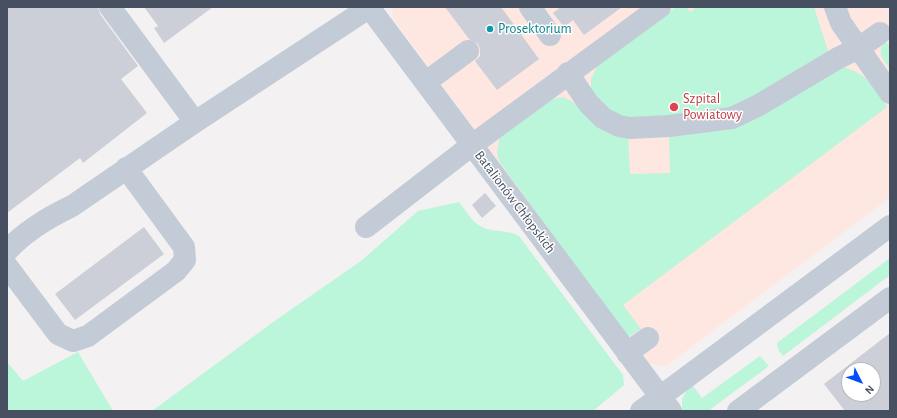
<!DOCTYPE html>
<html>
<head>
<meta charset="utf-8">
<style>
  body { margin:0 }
  #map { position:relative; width:897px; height:418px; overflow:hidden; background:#f3f1f1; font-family:"Alegreya Sans",sans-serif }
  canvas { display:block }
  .frame { position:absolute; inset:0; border:8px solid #465061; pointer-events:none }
  .north { position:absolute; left:841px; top:362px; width:40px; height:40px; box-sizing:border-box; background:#fff; border:1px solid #b5b9c0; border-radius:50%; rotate:132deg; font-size:11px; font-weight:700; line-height:16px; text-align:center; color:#465061 }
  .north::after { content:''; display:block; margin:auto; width:14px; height:18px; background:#034cfb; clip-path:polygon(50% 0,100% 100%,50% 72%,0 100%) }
</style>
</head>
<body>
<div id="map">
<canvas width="897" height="418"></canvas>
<div class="frame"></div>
<div class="north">N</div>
</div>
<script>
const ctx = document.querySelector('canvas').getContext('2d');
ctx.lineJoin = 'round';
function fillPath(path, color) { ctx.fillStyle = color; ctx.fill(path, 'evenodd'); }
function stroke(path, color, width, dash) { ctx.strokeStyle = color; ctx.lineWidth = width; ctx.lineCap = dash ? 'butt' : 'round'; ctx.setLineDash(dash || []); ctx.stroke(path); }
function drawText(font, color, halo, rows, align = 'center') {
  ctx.font = font + ' "Alegreya Sans",sans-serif'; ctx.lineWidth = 3; ctx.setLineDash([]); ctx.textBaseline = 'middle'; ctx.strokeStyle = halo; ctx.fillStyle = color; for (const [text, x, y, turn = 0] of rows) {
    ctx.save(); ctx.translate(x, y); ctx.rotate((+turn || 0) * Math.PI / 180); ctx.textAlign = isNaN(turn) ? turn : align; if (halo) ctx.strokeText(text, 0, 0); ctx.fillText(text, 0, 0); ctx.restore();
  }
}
const medical = new Path2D(`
  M393,7H890V197L665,367L646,363L392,17Z`);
const green = new Path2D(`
  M676,7H687L690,12L697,7H814L828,51L733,109L627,120L603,111L591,88V79L598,65L604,59Z
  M885,41L890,47V69C883,59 876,52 885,41Z
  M843,67C869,74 873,87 887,107L623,305L641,329L627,338L499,161L497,152L500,136L553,99L564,97L628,134L630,174L670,173L669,133Z
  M459,202C465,209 472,222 480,226C492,233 506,229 519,236L623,375L624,385L593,411H152L276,320L361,261L418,211Z
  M890,258V275L783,356L778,350L777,343Z
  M78,352L113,411H7V362L23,381Z
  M760,356L769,366L708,411H682V399L691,383L702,398Z`);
const building = new Path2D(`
  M7,7H98L100,14L138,66L121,79L147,113L83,163L80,158L7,213Z
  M144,7H213L164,43L154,28L158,26Z
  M445,7H501L539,59L497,90L475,61L480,56V49L478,44L469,39Z
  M561,7H622L584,35L573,20L564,27L553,13Z
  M485,193L496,206L482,218L472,205Z
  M144,227L164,254L75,320L55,294Z
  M890,333V411H845L824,384ZM849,370H873V394H849Z`);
const minor = new Path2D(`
  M110,7L195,122
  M369,7L671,411
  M530,7L550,35
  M835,7L841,23L890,93
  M568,73L588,103L603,118L619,126L630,128L669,126L732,118L759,105L838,58L859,48L880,33
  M426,82L468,51
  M366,227L472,145L660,7
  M7,251C24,232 49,217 72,206L195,122L370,7
  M7,266L58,334L73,341L88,336L176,271L185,260L184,247L126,168
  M627,353L648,338
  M641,411L890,226
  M738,411L890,298`);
const markers = [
  [490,29,4,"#0f9aa8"],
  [674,107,5,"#e0444e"]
];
const cultureNames = [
  ["Prosektorium",498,29]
];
const healthNames = [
  ["Szpital",683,99],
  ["Powiatowy",683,115]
];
const streetNames = [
  ["Batalionów Chłopskich",515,202,53]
];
fillPath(medical, '#fee7e0');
fillPath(green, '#bbf5da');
fillPath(building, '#cccfd7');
stroke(minor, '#c3cbd7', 22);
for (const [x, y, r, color] of markers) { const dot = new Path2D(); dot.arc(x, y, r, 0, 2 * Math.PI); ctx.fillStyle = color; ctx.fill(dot); stroke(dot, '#fff', 1.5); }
drawText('14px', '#0d838f', '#fff', cultureNames, 'left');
drawText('14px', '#be3a42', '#fff', healthNames, 'left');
drawText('14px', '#465061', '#fff', streetNames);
</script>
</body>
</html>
